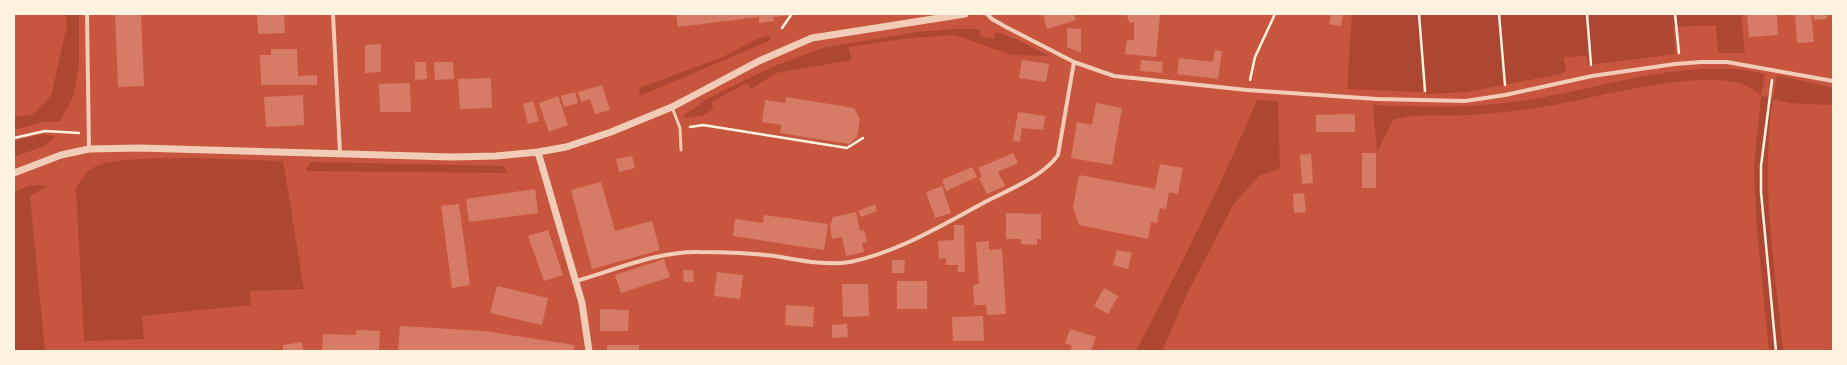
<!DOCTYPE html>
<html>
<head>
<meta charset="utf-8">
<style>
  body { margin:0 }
  #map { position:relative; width:1847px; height:365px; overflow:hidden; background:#c8553d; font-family:"Nunito Sans",sans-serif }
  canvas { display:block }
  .frame { position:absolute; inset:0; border:15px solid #fff3e0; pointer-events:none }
</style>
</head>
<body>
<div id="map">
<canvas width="1847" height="365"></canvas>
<div class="frame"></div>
</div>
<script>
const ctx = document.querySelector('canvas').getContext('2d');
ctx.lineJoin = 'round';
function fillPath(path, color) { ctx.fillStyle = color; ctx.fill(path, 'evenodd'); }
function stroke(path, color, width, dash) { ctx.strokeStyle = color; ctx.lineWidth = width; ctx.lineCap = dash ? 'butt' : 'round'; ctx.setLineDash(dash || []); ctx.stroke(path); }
const green = new Path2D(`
  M66,14H79V66L73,97L60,121L42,122L14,130V117L32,115L51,96L67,25Z
  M1352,14H1741L1745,53H1718L1716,25L1673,27L1676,54L1588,65L1586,56L1564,57L1566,71L1561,74L1467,92L1427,94V90H1422V92L1347,89Z
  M955,29H980V36L994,39L996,32L1016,39L1049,56L1011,55L955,35L911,38L848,47L852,60L776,73L751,89L747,83L711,102L714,108L704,115L685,118L684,115L709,98L772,67L822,48L918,32Z
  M769,35L771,40L640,96L639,88L723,57L757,39Z
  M1703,69H1739L1765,74L1761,96L1773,98L1777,75L1833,88V105L1789,103L1773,99C1760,183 1775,267 1783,351H1769L1757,231L1754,166L1761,96C1754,90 1748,86 1740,83C1729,80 1715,80 1704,80C1643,82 1583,102 1522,110C1504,112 1486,114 1468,115C1442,117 1418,112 1393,120L1377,152L1373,105C1422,107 1472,108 1521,101C1582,92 1641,72 1703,69Z
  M1257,100L1278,101L1280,168L1259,176L1233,205L1187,294L1162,351H1136C1179,269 1221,186 1257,100Z
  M44,134L55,137L44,146L14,157V141Z
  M194,158L283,161L304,289L250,291L251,305L142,316L144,339L84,341L76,188C80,182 84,174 91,169C110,156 170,159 194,158Z
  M310,162L504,166L508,173L306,171Z
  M37,185L48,186L30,196L45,351H14V192L28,186Z`);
const building = new Path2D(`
  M115,14H141L144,86L118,87Z
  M257,14H284L285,33L258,34Z
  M676,14H793V15L773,17L774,21L759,23V17L678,27Z
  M1043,14H1074L1076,20L1047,29Z
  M1126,14H1160L1156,57L1125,54L1127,40H1134V22L1130,23Z
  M1331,14H1343L1341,26L1329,24Z
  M1747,14H1777L1778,35L1749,37Z
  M1795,14H1811L1814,42L1797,43Z
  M1813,14H1827V19L1814,20Z
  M1067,28L1081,29V53L1067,47Z
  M381,44V72L365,73V45Z
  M271,49H297L298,76L317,75V85H261L260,55H271Z
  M1215,50L1222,51L1218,79L1177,74L1179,58L1213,62Z
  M1022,60L1049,64L1046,82L1019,78Z
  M1141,60L1163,62L1162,73L1140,71Z
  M415,62H426L427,79L415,80Z
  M434,62H453L454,79L435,80Z
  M491,78L492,108L460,109L458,79Z
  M410,83L411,112H380L379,84Z
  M602,85L610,110L595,114L590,99L581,102L578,92Z
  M575,92L578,103L564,107L561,96Z
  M303,95L304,125L266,127L264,97Z
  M558,96L568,125L549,132L539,103Z
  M786,97L854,108L860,119L857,137L849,144L780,133L781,125L762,122L765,100L785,103Z
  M533,101L539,121L528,124L523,104Z
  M1096,103L1122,108L1112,165L1071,158L1077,122L1092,125Z
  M1018,112L1045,116L1043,130L1022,128L1020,142L1013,141Z
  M1355,114V132H1316V115Z
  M1013,153L1018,163L998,172L1005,186L987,194L979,178L982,177L978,168Z
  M1362,153H1376V188H1362Z
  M1311,154L1313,183L1302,184L1300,155Z
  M632,156L635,168L619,172L616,159Z
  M1160,164L1183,168L1178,194L1169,192L1166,209L1160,208L1157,223L1151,222L1148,239L1079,225L1073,207L1079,175L1155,189Z
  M972,167L977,177L946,191L942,180Z
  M601,182L615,231L652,221L660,250L592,269L571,190Z
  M942,186L951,213L935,218L926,192Z
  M535,189L538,213L469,222L466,199Z
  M1304,193L1306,212L1294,213L1293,194Z
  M459,204L470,285L452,288L441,206Z
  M875,204L877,211L861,217L858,211Z
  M856,212L860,231L864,230L867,242L862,243L864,252L846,256L842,237L832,239L830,226L833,217Z
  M1006,213L1041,214V239H1037V245L1021,244V239H1006Z
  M764,215L828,224L824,250L733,236L735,219L763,223Z
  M954,225H964L965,272H958V265H946V258L939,259L938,241L954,240Z
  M548,230L563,275L544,281L528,236Z
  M989,241V250L1002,249L1006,314L987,315L986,305H974L973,285L979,284L976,242Z
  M1117,250L1132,253L1128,269L1113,265Z
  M664,259L670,277L621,293L615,275Z
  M892,260H905L904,273H892Z
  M683,270H693L694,282H684Z
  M717,272L743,275L740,299L714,296Z
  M897,281H927V309H897Z
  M842,284H868L869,316L843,317Z
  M497,286L548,298L542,325L490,313Z
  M1104,288L1118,296L1108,314L1094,306Z
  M786,305L814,307L813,327L785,325Z
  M600,309L629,310L628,331H600Z
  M983,316L984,341H953L952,317Z
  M847,324L848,337L832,338V325Z
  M400,326L484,331L575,345L574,351H398Z
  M1070,329L1096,337L1091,351H1070L1072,346L1065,343Z
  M356,330L380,331L379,351H322L323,334L356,335Z
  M302,342L303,351H283V345Z
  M607,345H639V351H607Z`);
const path = new Path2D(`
  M1419,14L1425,91
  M1499,14L1505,85
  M1587,14L1591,65
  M1675,14L1679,53
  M782,28L791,15
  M1250,80L1255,57L1275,14
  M1772,80L1761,166V192L1776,351
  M690,127L703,125L847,148L863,138
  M14,138L45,131L79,133`);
const service = new Path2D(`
  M672,107L680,128L681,150`);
const minor = new Path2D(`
  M87,14L89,149
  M333,14L340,153
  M987,14L992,19L1006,27L1074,62L1114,76L1247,90L1377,99L1465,101L1505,95L1592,76L1675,64L1701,62H1727L1833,81
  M576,281C615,270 657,251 699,252C724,252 750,253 775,256C799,260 826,266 850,262C898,252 943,225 985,202C1008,190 1044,176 1058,155L1074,62`);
const tertiary = new Path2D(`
  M538,152L582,303L589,351
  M14,173L61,155L89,149L139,148L452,157L496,156L538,152L566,147L611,132L672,107L759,61L812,38L965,14`);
fillPath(green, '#ae4732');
fillPath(building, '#d67c66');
stroke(path, '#fff3e0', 2.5);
stroke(service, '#f1ccb7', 3);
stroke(minor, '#f1ccb7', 4);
stroke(tertiary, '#f1ccb7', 7);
</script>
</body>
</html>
